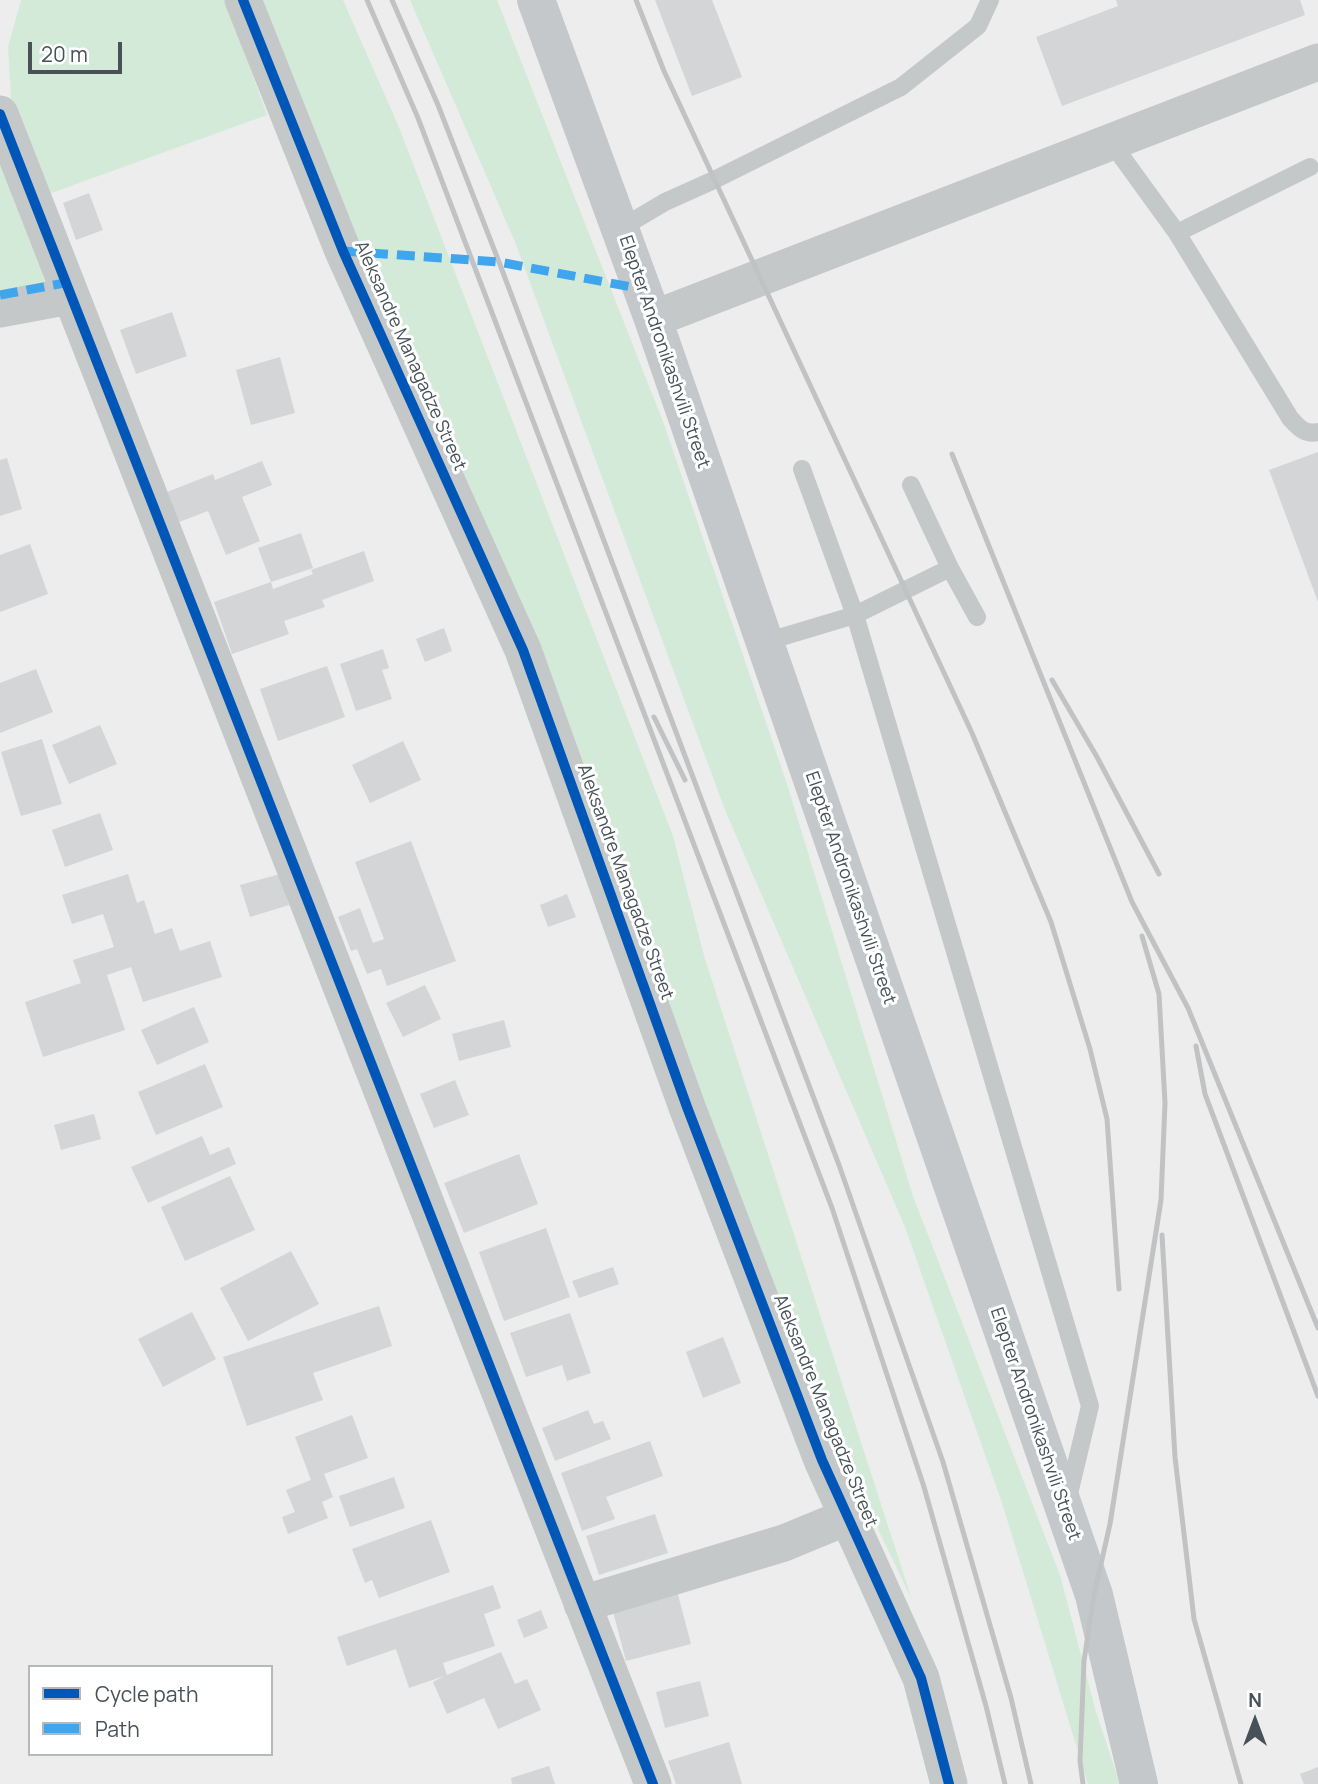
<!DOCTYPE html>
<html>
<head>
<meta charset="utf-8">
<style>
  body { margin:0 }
  #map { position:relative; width:1318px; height:1784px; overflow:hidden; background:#ededed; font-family:Manrope,sans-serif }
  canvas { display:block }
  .legend { position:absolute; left:28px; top:1665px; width:245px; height:91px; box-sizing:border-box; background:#fff; border:2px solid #b5b9bc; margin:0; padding:9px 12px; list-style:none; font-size:21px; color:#475157 }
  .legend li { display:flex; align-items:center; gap:14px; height:35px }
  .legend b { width:35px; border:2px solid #b5b9bc }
  .north { position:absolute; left:1220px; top:1686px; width:70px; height:70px; -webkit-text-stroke:5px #fff; paint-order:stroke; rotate:0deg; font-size:19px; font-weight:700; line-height:28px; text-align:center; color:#475157 }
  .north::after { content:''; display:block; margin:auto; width:24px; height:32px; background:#475157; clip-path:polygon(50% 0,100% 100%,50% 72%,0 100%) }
  .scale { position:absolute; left:28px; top:42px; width:94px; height:32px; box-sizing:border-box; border:4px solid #475157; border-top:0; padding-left:9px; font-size:21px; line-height:24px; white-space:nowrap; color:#475157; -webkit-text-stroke:5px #fff; paint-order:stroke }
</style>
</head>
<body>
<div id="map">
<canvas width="1318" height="1784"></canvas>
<ul class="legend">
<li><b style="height:9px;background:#0057b8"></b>Cycle path</li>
<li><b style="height:9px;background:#3fa5ed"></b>Path</li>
</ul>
<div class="north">N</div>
<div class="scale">20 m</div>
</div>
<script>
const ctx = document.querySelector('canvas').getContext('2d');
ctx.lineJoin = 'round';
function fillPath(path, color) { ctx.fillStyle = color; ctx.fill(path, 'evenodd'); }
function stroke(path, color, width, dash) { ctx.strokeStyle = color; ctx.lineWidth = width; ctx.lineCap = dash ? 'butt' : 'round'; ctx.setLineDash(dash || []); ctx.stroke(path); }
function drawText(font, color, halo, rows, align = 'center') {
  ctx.font = font + ' Manrope,sans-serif'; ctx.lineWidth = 6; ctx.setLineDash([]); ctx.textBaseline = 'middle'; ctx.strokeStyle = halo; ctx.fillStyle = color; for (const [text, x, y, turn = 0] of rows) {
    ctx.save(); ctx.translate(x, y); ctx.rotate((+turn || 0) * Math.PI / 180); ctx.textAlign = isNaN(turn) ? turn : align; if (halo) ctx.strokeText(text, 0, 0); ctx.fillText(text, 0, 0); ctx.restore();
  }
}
const green = new Path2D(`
  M21,0H226L267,115L46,195L11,97L8,47Z
  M260,0H343L398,125L673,836L705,959L912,1600L842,1454L734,1203L401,349Z
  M410,0H497L664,424L787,784L913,1196L1060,1575L1096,1712L1120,1784H1088L1002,1503L905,1227L725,810L515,242Z
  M0,159L58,303L0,314Z`);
const building = new Path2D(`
  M655,0H712L742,77L692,96Z
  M1116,0H1300L1305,15L1062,106L1036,37L1118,6Z
  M89,193L103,230L76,240L63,203Z
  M172,312L187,356L136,374L120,330Z
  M280,357L295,413L251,425L236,370Z
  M1318,452V602L1269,470Z
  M7,458L22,509L0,516V460Z
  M262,461L272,485L242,497L260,541L226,555L208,511L179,522L167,492L213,474L215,480Z
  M301,533L313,568L271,582L273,589L313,574L311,570L364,551L374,581L322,600L325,607L284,621L289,634L232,654L214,602L271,582L258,548Z
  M30,544L48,594L0,612V555Z
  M444,628L452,651L425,662L416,639Z
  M383,649L389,668L382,670L392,699L356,711L340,664Z
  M327,666L345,717L278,741L260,689Z
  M36,669L53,712L0,733V683Z
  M100,725L117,764L69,784L52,745Z
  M42,739L62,804L21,816L1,752Z
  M403,741L421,780L370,803L352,765Z
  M100,813L113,850L65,867L52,830Z
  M411,841L456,961L387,986L381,969L367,974L357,949L351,951L338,917L360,908L373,943L384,939L355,862Z
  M128,874L137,903L144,900L155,934L172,928L180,951L210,941L222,977L143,1002L131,967L107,975L125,1030L43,1057L25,1002L81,983L73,960L114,947L103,914L72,924L62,895Z
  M280,874L289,905L250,917L240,885Z
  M567,894L576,917L548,927L540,905Z
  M425,985L441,1019L403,1037L386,1003Z
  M194,1007L209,1042L157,1065L141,1030Z
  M504,1020L511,1047L459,1061L452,1034Z
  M205,1064L223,1107L156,1135L138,1092Z
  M455,1080L469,1115L434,1128L420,1094Z
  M94,1114L101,1139L61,1150L54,1125Z
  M202,1136L210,1155L229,1147L236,1164L148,1203L131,1167Z
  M519,1154L538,1204L464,1233L444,1183Z
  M230,1176L255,1230L185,1261L161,1207Z
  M546,1228L570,1297L504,1321L479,1252Z
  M291,1251L319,1304L248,1341L220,1288Z
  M613,1267L619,1284L579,1298L572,1281Z
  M379,1306L392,1346L313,1373L323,1400L247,1426L223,1357Z
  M192,1312L216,1359L163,1387L138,1339Z
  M570,1313L591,1373L567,1381L562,1365L526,1377L510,1333Z
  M723,1337L741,1383L703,1398L686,1352Z
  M588,1410L594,1424L603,1421L611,1439L555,1461L542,1428Z
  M352,1415L368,1458L324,1474L333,1497L322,1502L328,1518L288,1534L282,1517L295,1512L286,1490L311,1480L295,1437Z
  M650,1441L663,1476L606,1497L615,1519L582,1531L561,1473Z
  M394,1477L405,1508L350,1527L339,1496Z
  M655,1514L668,1553L599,1575L586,1536Z
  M431,1520L450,1572L379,1598L372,1580L365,1583L352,1549Z
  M493,1585L501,1608L484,1614L495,1646L443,1663L447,1675L501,1652L515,1684L527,1679L541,1710L498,1729L484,1698L447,1714L433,1682L444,1676L409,1688L396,1649L347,1666L337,1637Z
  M676,1587L691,1644L626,1661L611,1604Z
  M541,1610L548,1628L524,1638L517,1620Z
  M700,1681L709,1716L665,1728L656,1692Z
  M729,1742L742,1784H676L668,1761Z
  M549,1766L555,1784H512L511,1778Z
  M1318,1767V1784H1304L1300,1774Z`);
const service = new Path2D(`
  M1111,142L1177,233L1290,418C1298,427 1305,435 1318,432
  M621,228L665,202L714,180L901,87L978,26L990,0
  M1177,233L1310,167
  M802,469L855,615L1090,1406L1068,1498
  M911,485L950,568L977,617
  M765,642L855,615L950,568`);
const minor = new Path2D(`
  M243,0L343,251L523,650L687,1107L822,1460L921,1678L949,1784
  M0,114L653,1784
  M0,309L70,296
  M653,319L1318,62
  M582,1604L784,1543L847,1517`);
const secondary = new Path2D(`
  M536,0L653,319L1094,1595L1139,1784`);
const rail = new Path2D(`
  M367,0L418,118L832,1208L924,1487L986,1706L1005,1784
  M392,0L438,105L499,262L839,1165L943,1462L1011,1698L1031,1784
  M636,0L664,71L972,733L1051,922L1090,1049L1107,1119L1119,1289
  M952,454L1132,902L1188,1008L1318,1328
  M1052,680L1097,757L1159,874
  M654,717L685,780
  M1196,1046L1205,1094L1318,1396
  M1162,1235L1175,1457L1194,1619L1241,1784
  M1083,1784L1080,1761L1084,1661L1094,1595L1110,1524L1161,1200L1165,1103L1159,994L1142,936`);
const quiet = new Path2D(`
  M343,251L499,262L642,289
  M0,295L65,283`);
const cycleway = new Path2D(`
  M243,0L343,251L523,650L687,1107L822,1460L921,1678L949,1784
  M0,114L653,1784`);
const streetNames = [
  ["Elepter Andronikashvili Street",664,352,71],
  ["Aleksandre Managadze Street",410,356,66],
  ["Aleksandre Managadze Street",625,882,70],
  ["Elepter Andronikashvili Street",850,888,71],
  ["Aleksandre Managadze Street",825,1411,68],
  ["Elepter Andronikashvili Street",1035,1424,71]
];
fillPath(green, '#d3ead9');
fillPath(building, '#d3d5d6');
stroke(service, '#c5c8c8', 18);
stroke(minor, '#c5c8c8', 37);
stroke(secondary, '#c5c8ca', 38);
stroke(rail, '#c1c2c3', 5);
stroke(quiet, '#3fa5ed', 9, [18, 9]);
stroke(cycleway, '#0057b8', 10);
drawText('18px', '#475157', '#fff', streetNames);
</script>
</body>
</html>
